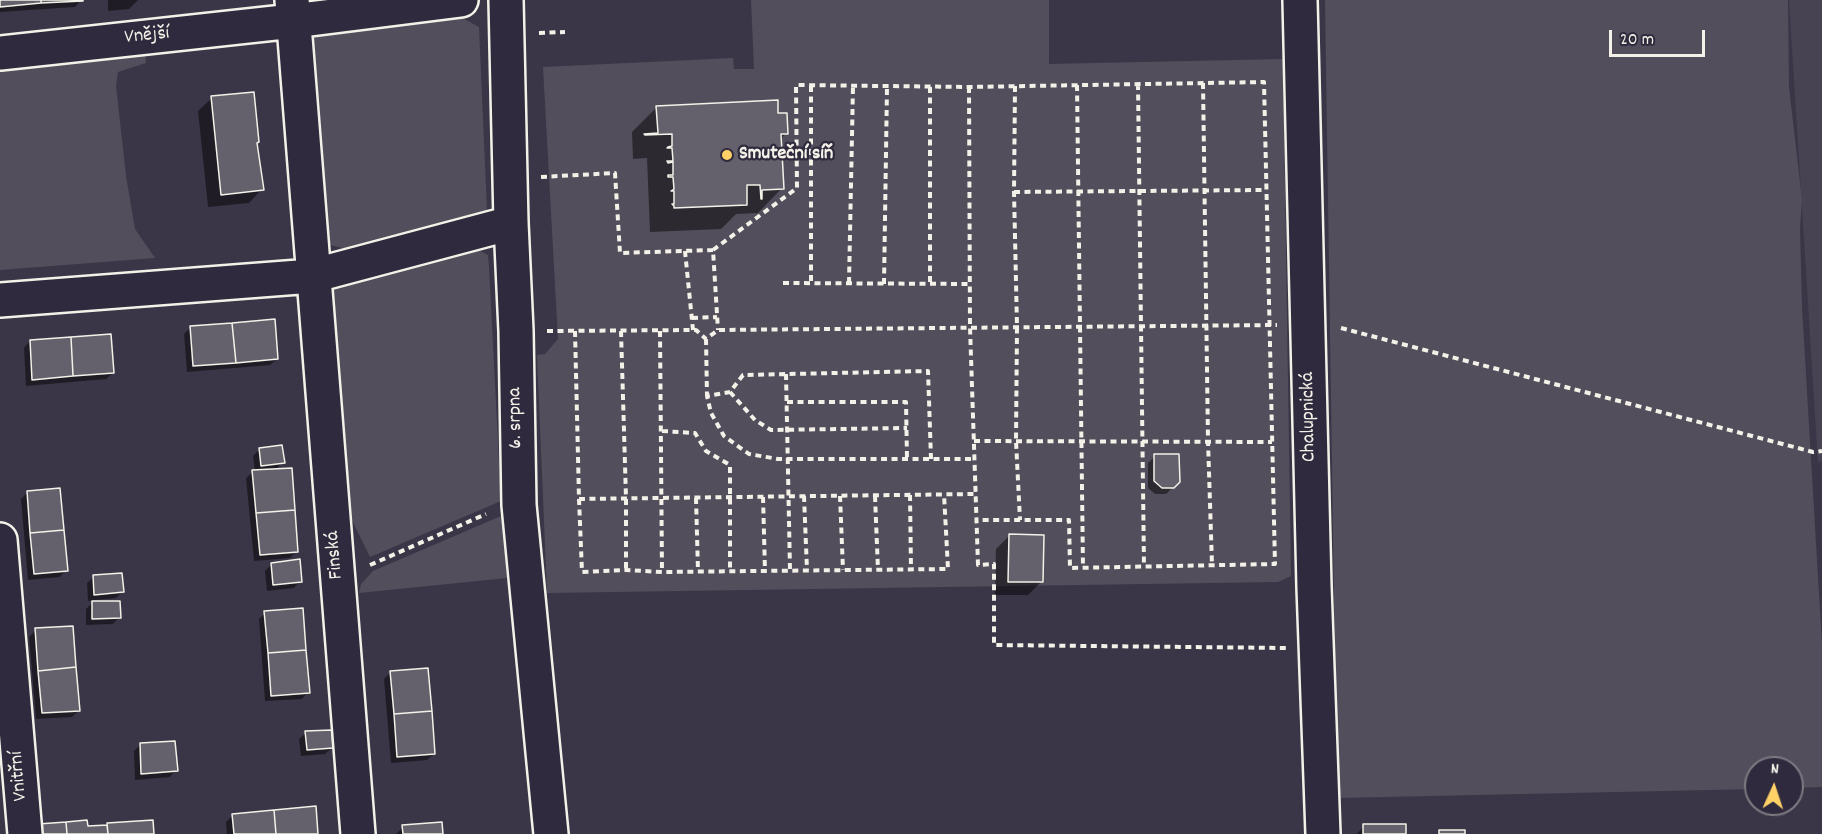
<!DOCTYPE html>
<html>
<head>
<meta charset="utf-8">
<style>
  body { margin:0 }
  #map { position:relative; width:1822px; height:834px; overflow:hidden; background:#3b3647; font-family:Dekko,sans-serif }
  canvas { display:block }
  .north { position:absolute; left:1744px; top:756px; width:60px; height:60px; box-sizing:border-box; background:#2f2a3d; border:2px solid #7e7a81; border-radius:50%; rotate:3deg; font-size:16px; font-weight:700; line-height:24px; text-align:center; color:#f4f1e8 }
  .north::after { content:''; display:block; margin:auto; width:21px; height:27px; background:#ffd166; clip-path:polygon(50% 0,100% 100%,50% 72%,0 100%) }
  .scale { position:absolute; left:1609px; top:30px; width:96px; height:27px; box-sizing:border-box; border:3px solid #f4f1e8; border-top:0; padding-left:8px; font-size:18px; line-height:21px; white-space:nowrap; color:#f4f1e8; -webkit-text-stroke:4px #2f2a3d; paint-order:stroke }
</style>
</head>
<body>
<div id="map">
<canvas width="1822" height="834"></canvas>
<div class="north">N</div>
<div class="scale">20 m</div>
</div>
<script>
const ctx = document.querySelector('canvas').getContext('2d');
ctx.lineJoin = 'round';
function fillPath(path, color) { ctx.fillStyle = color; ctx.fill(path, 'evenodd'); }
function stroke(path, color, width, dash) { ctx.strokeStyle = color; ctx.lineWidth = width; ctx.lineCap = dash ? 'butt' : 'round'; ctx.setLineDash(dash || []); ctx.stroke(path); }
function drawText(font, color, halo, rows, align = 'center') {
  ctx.font = font + ' Dekko,sans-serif'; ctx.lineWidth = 4.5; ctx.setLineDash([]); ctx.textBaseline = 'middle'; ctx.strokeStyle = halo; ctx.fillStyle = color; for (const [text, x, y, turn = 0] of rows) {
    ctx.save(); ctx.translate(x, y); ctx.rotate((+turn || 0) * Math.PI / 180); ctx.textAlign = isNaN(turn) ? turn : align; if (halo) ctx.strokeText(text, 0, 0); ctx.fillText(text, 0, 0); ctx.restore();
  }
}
const built = new Path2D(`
  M1789,0H1822V461L1818,462Z`);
const green = new Path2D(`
  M751,0H1049V64L1283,59L1291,576L1278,582L547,593L537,355L545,354L558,339L543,67L733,58L734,69H754Z
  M1325,0H1788L1789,87L1802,200L1800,228L1802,307L1822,645V787L1792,788V768H1756V789L1337,798Z
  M457,15L479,27L487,211L482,219L467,228L347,249L330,245L324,238L310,38L321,29Z
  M145,48L146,63L118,72L116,86L126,176L135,229L155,258L0,270V63Z
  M477,249L488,255L489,267L501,501L370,557L351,518L330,298L337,280Z
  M501,516L503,519L507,578L359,593L361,584L373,571Z`);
const shadow = new Path2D(`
  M0,0H81L75,7L0,12Z
  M108,0H138L129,9L108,11Z
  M212,98L262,189L249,203L208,207L198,111Z
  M657,107L776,115L786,133L780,140L782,188L758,213L736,214L721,229L650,232L647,158L633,159L632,132Z
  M191,327L277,359L270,365L187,372L184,334Z
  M30,341L113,373L106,379L26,386L24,348Z
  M260,449L283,462L275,470L296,552L290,558L254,561L246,478L253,472H255L253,456Z
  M1155,456L1179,481L1166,494H1155L1148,488V463Z
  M28,492L66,570L60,577L28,580L21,499Z
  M1010,535L1041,582L1028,595H995L996,549Z
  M272,564L300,581L294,588L267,591L265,571Z
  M93,577L122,592L116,598L95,600V603L119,617L113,624L86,625V609L95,600L88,601L87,583Z
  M265,613L308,692L302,699L265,701L259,619Z
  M36,630L79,710L72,717L36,719L29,637Z
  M391,672L434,754L427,760L391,763L384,679Z
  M306,733L332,748L325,754L301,756L299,739Z
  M140,745L176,770L170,777L135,780L134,751Z
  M233,815L317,834H227L226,822Z
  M1364,826L1404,834H1357Z
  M403,827L441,834H396Z`);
const building = new Path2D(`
  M0,0H41V3L0,7Z
  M41,0H83V1L41,3Z
  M254,92L259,142L257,143L264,190L221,195L211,96Z
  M778,100V113H787L788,134H781L784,189L762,190V199H761L760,185H747V205L674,208V206L672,204H674V191H671L674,189L673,177H668V175H673V162L668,163L667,161H673L672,148H667L668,147L672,146V134L645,135L644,134L658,133L656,106Z
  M275,319L278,359L236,363L232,323Z
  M232,323L236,363L193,366L190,326Z
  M111,334L114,373L73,376L71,337Z
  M71,337L73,376L32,380L30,340Z
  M282,445L285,463L261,466L259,448Z
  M1154,454H1179L1180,482L1174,488H1162L1154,481Z
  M292,468L295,510L256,513L252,470Z
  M60,488L64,530L30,533L27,491Z
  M295,510L298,552L260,555L256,513Z
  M64,530L68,571L34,574L30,533Z
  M1009,534L1044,535L1043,582H1008Z
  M300,559L302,582L273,585L271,563Z
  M122,573L124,592L94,595L93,575Z
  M92,601H120L121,618L92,619Z
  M303,608L306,650L268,653L264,611Z
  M73,626L76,667L38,671L35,628Z
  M306,650L310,693L271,696L268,653Z
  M76,667L80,711L42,713L38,671Z
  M428,668L432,711L394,714L390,671Z
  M432,711L435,754L397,757L394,714Z
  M332,730L333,748L307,750L305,731Z
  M175,741L178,771L141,774L140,743Z
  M316,806L318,834H276L274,810Z
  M274,810L276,834H234L232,814Z
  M87,820L88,826L107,825L108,834H67L66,822Z
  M153,820L154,834H108L107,823Z
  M66,822L67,834H39L38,824Z
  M442,822L443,834H403L402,825Z
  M1363,824H1406V834H1363Z
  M1439,830H1465V834H1439Z`);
const path = new Path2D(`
  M539,33L565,32
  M1203,83L1208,441L1212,565
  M1138,84L1144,567
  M1077,85L1083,568
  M811,86V283
  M1015,86L1014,192L1017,327L1016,441L1020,520
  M930,87V283
  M969,87L970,327L978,565L994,564V645L1286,648
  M541,177L615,173L620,253L713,250L718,330
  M1014,192L1266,190
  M713,250L797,188L796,85L969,87L1264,82L1275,564L1070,568L1069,520H976
  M685,251L693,330
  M783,283L970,284
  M849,283L853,86
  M884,284L887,87
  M692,318L717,317
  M1341,328L1813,452L1822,451
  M547,331L693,330H696L706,339L718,330L1277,325
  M575,331L579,499L975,494
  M621,331L626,498V570
  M660,331L662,572
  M706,339L707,396
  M786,374L790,570
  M730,392L755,420L771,430L907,428
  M787,402H906L907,459
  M662,431L695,433L706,451L730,465V571
  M974,441L1272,442
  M931,459L928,371L743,375L730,392L707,396L711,413L724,436L749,454L778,459H974
  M910,495L911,569
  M804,496L807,570
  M840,496L843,570
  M875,496L878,570
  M763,497L765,571
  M696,498L698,571
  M579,499L582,572L626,570L662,572L948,569L944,494
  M370,565L486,514`);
const minor = new Path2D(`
  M292,0L358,834
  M506,0L511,223L516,331L519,505L551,834
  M1300,0L1314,587L1323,834
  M0,53L293,21L461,0
  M0,300L312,276L511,223
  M0,540L25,834`);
const markers = [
  [727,155,6,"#ffd166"]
];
const streetNames = [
  ["Vnější",147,37,-6],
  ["Chalupnická",1310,417,-91],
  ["6. srpna",517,418,-91],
  ["Finská",336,555,-95],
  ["Vnitřní",20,776,-95]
];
const poiNames = [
  ["Smuteční síň",739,155]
];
fillPath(built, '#484352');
fillPath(green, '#534e5c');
fillPath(shadow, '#0007');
fillPath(building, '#65616c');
stroke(building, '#f4f1e8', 1.5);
stroke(minor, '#f4f1e8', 38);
stroke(path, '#f4f1e8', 4, [6, 4.5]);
stroke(minor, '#2f2a3d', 33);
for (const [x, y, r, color] of markers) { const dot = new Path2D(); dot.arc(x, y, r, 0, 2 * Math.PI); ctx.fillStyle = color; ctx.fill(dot); stroke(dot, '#2f2a3d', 2); }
drawText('20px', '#f4f1e8', '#2f2a3d', streetNames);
drawText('bold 20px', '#f4f1e8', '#2f2a3d', poiNames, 'left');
</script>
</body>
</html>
